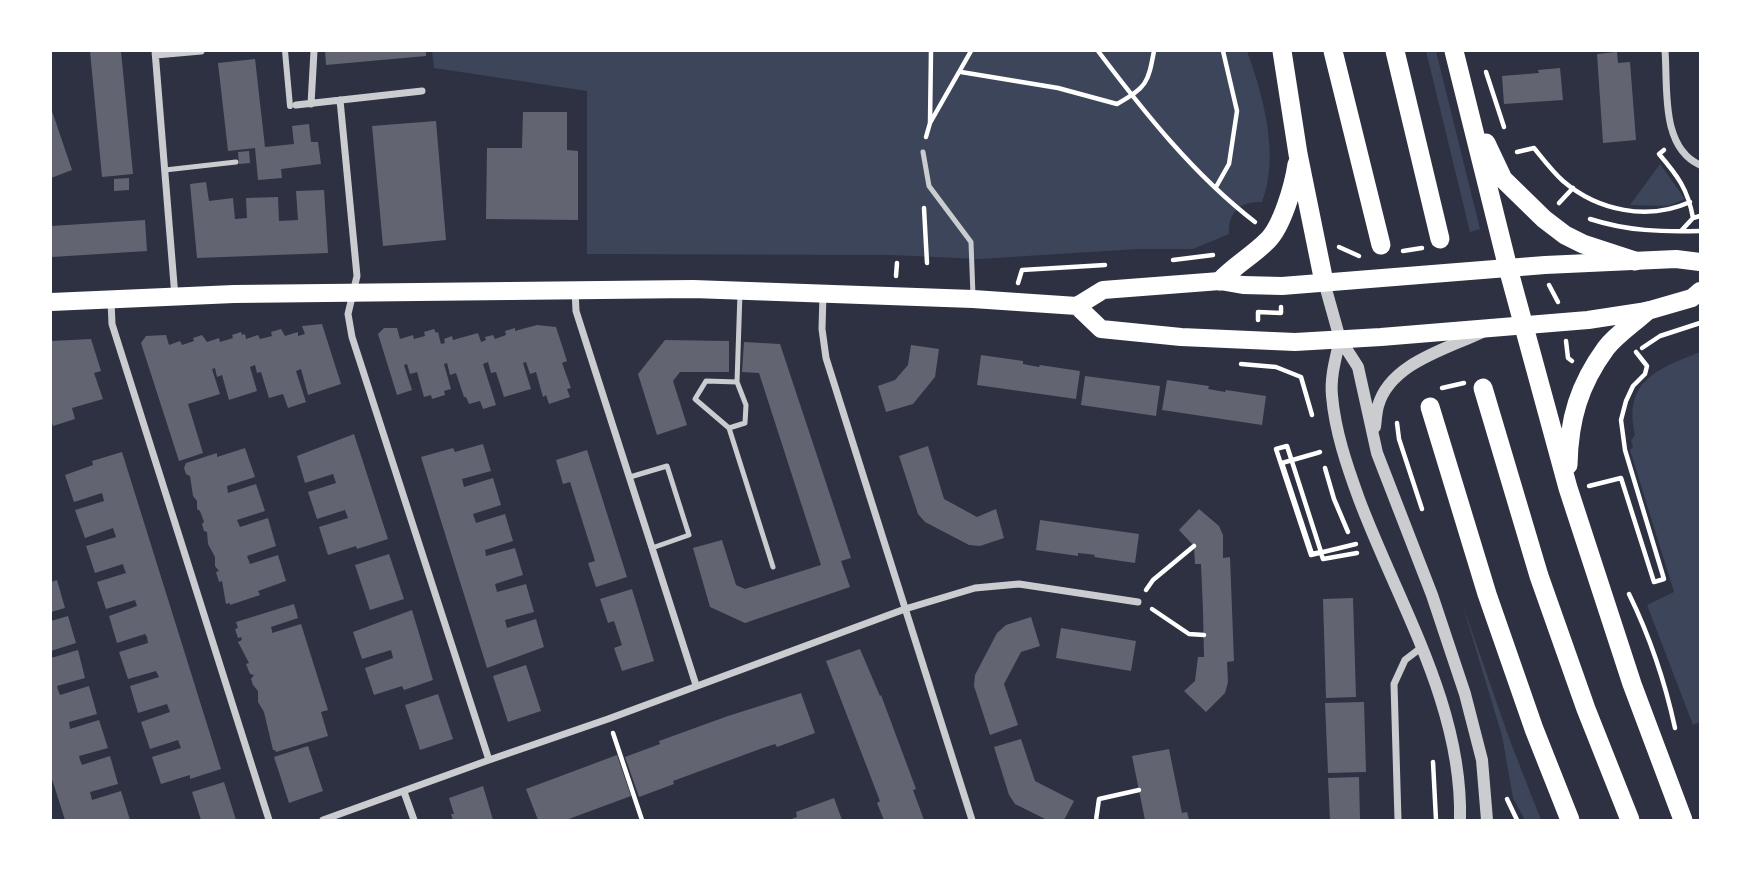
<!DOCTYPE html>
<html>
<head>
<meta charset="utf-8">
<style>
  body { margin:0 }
  #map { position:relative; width:1751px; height:871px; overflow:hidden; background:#2d3142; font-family:Inter,sans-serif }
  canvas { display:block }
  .frame { position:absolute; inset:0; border:52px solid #fff; pointer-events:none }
</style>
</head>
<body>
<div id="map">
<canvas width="1751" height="871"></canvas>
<div class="frame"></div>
</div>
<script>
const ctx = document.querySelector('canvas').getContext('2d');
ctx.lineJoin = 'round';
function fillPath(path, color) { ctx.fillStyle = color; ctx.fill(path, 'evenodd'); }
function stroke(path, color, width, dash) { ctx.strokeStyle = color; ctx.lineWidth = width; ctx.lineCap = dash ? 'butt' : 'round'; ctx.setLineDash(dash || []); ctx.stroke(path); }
const green = new Path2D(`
  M432,51H1247C1263,95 1280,156 1262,202C1240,201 1228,212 1229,234L1193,249H1138L979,259L892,255L587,254V91L434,68Z
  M1426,51H1436L1480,229L1470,232Z
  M1660,164L1685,199L1668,206L1630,205Z
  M1700,352V722L1693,725L1647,605L1674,592L1630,450L1633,447L1631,440L1635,435C1623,381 1657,369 1700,352Z
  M1462,603L1509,738L1541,820H1525L1513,798L1502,736Z`);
const building = new Path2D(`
  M90,51H121L133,174L102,177Z
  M325,51H426V56L326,65Z
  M1617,52L1618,63L1630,62L1636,140L1603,143L1597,54Z
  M255,59L265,147L294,144L292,126L309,124L311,142H318L321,164L281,169L282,178L258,180L255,148L228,151L218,63Z
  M1560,68L1563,100L1504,104L1502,76L1539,73L1538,70Z
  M51,108L72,170L51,178Z
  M523,112H567V150L578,151V220L486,219L487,148H522Z
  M436,121L446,240L383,246L372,126Z
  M249,151L250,163L239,164L238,152Z
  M129,178V190L114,191V179Z
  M206,182L209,201L233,198L235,219L247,218L246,198L278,197L279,221L298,220L296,191L324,190L328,253L197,258L190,184Z
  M145,220L147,251L52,257L51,226Z
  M322,324L341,384L308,395L301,369L296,371L306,402L288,408L283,394L269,398L261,372L257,373L255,365L250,367L257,391L229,400L222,375L217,377L215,368L212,369L220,394L188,404L203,453L179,461L141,343L146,336L166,335L169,345L180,341L182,345L194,341L193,338L202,335L207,342L219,338L220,342L233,338L232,335L241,332L242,335L245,334L246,339L258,335L260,339L272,336L271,332L281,329L285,336L298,332V336L305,334L302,326Z
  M537,325L556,327L567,361L562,363L571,388L567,389L570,397L549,404L546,395L543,397L536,372L530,374L526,362L523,363L531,389L504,397L496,372L491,373L488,362L483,364L496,405L483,409L480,401L469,404L466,397H464L456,373L450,375L447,363L444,364L451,389L444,391L445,395L432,399L431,395L424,397L417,372L410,374L407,364L404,365L412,390L397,395L378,334L384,328H397L400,339L413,335L414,339L425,336L424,332L434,329L436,333L438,332L441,344L445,343L444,339L452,336L453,340L478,333L481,342L486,340L485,337L493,335L495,339L506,335L505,331L515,328V331Z
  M91,339L101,371L94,373L103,399L72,408L75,419L53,426L51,419V341Z
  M665,340L729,341V372H680L673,381L687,425L657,435L638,374Z
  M744,342L780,344L851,558L841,561L850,587L745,623L710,607L693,548L722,540L736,585L745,589L821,565L759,373L742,372Z
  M911,345L939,349L935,377L913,404L886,412L878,386L895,380L908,365Z
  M981,355L1023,361V364L1039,367L1040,365L1080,371L1076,399L977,385Z
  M1085,376L1160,386L1156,416L1081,405Z
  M1167,380L1209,386L1208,389L1225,392L1226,390L1266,396L1262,425L1162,410Z
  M354,434L388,539L357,549L356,546L328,555L319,527L348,518L345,510L317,519L308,492L336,483L333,474L305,483L297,456Z
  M483,444L491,471L462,479L464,487L493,478L501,505L473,514L476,523L505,514L513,541L485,550L486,556L515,548L523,575L495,584L497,592L526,584L534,612L505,620L507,628L536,619L544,647L487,668L421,457L453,448L455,452Z
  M928,446L944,499L977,517L996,509L1004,538L980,546L969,545L925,522L918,514L899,456Z
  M245,448L255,477L227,486L228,493L256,484L265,511L237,520L240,527L268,518L276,546L247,556L250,564L278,555L286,581L258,591L260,595L230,605V603L226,604L222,581L219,582L216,572L219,571L215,566V557L208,544L207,532L204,531L202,524L204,522L200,511L197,509V501L193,496L190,476L186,474L184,468L186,463L217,453V457Z
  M587,450L627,577L596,587L588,563L595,561L570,482L563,484L556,460Z
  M122,452L221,769L190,779V775L161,784L152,757L181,748L178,740L150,749L141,722L170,712L167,704L138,713L130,686L159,677L156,671L128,679L119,652L148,643L147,637L145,634L117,643L109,616L137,606L135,600L106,609L97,582L126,573L124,568L123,564L95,573L86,546L116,537L113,528L85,538L75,510L104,501L102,493L74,502L65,475L93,465L92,461Z
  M1199,509L1219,526L1223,535V558L1230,557L1234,661L1227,662L1228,682L1225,693L1206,712L1184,691L1195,681L1198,657H1204L1203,611L1201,564H1195L1194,546L1179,530Z
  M1040,520L1139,534L1135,563L1094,557L1095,555L1088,554L1078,553V556L1036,550Z
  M389,554L404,599L370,610L355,565Z
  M57,580L65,608L51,612V582Z
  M632,589L654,661L622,671L614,648L622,645L614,621L608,623L600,599Z
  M1353,598L1356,697L1326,698L1323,599Z
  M294,604L298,618L271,627L272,631V633L301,624L328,710L321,712L328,736L276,752L275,750H273L264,712L258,702V691L253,685L251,679L254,675L250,674L246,664L249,663L238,642L242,640L241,637L238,638L235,629L238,628L236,622Z
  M412,610L433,680L404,690L402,686L374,695L365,668L393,658L391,650L362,659L353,632Z
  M68,616L76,643L51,651V621Z
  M1031,617L1040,646L1021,652L1004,684L1018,725L990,735L974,686L975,675L997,633L1006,625Z
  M1061,628L1136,641L1131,671L1056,658Z
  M860,649L880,696L881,695L916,789L913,790L924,820H884L877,803L880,801L826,661Z
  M78,650L85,678L57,686L58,690L60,695L89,686L97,714L69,722L70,729L99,720L108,748L79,756L80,760L82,765L110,756L118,784L90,792L92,800L121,791L130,820H65L51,776V658Z
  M526,665L541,711L508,722L493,676Z
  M801,693L815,733L777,747L775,744L760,749L673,781L674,784L639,797L625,757L660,744L659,741L728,716Z
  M438,694L453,739L420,750L405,705Z
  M1364,702L1366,772L1328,773L1325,703Z
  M1021,739L1035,781L1074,801L1064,820H1047L1015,804L1009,795L994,747Z
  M308,746L323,791L289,803L274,757Z
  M1169,749L1182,813L1187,812L1189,820H1145L1132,756Z
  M617,755L631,796L566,820H538L526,789Z
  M1359,777L1360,820H1330L1328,778Z
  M224,782L236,820H201L192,792Z
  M483,786L493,820H453L451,814H454L449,798Z
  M834,798L842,820H788L797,817L796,812Z`);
const path = new Path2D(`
  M1098,51C1144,112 1194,175 1255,222
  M961,72L1058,88L1117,104C1147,87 1148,83 1154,51
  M1486,72L1504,127
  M930,123L971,51
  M926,137L930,123L931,51
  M1664,150L1659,154C1677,175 1688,189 1693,218
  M1517,152L1534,148C1543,159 1552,171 1563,181C1598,211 1648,221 1690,202
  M1216,187L1229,164L1237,111L1223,51
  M1559,203L1573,188
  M924,208L927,263
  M1590,219C1627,231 1662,232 1700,231
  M1681,231L1693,218L1700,216
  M1339,247L1359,256
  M1403,251L1422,248
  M1173,260L1213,255
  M896,276L897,263
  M1018,283L1022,270L1105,265
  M1549,285L1558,302
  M1258,320V312L1281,313V307
  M1566,341L1568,358L1572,361
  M1642,348L1660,336L1700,323
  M1241,364L1276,367L1301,377
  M1301,377L1312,415
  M1442,388L1464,383
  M1397,423L1399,439L1422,509
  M1320,452L1317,453L1282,463L1312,554L1321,552L1287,446L1276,449L1311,555L1356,544
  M1325,468L1334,499L1348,532
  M1589,486L1621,478L1654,582L1664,579L1625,450L1621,420L1626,401L1633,386L1645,374L1647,366L1636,352
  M1321,553L1323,559L1357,553
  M1146,590L1153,580L1194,546
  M1629,594C1650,637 1665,682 1675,728
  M1152,609L1189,634L1204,635
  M613,733L642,820
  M1433,762L1436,820
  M1507,799L1517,820
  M1096,820L1099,799L1139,790`);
const service = new Path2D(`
  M923,152L929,186L971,242L973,296
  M165,170L236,162
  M740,293L737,382L746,405L745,423L729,428L773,567
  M729,428L695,399L706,381L737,382
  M630,477L667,466L689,535L652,548`);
const pedestrian = new Path2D(`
  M285,51L290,106`);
const minor = new Path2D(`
  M155,51L175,297
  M1665,51C1668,87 1660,147 1700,165
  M156,55L201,51
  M340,100L357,276L348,314L352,337L489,760
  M311,104L314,51
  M296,105L422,91
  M575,290L576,311L696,685
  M823,294L822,329L826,358L972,820
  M111,301L112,324L269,820
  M404,792L414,820
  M323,820L489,760L608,719L905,609L975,588L1019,584L1138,602
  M1398,820L1394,684L1405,660L1422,647`);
const tertiary = new Path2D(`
  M1324,282L1340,339L1358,367L1377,453L1432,595L1465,694L1482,760L1487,820
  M1340,339C1336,357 1330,377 1332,396C1335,431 1347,466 1359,499C1398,603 1463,706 1460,820
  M1375,427C1376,420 1376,413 1378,406C1390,363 1447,349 1482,332`);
const primary = new Path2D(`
  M51,302L234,294L693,289L973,299L1077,306L1103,290L1220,281L1243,285L1282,286L1545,265L1676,259L1700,262
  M1077,306L1101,329L1181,337L1295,342L1381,337L1588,320L1647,311L1692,298L1700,291`);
const trunk = new Path2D(`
  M1282,51L1298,154L1324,282
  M1333,51L1381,245
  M1395,51L1440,239
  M1454,51L1508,268L1568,488L1632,684L1683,820
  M1486,143L1503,179L1544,219L1565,235L1583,244L1635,261
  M1220,281C1234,266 1252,256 1267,241C1282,227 1294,185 1297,164
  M1483,388L1539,576L1586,709L1630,820
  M1430,407L1487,594L1534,729L1570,820
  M1568,465C1569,419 1579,385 1606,348C1617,334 1634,323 1647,311`);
fillPath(green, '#3c4559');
fillPath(building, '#626471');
stroke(path, '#fff', 4.5);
stroke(service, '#caccd0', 5);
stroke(pedestrian, '#caccd0', 6);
stroke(minor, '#caccd0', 7);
stroke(tertiary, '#caccd0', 12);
stroke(primary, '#fff', 18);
stroke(trunk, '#fff', 19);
</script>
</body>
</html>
